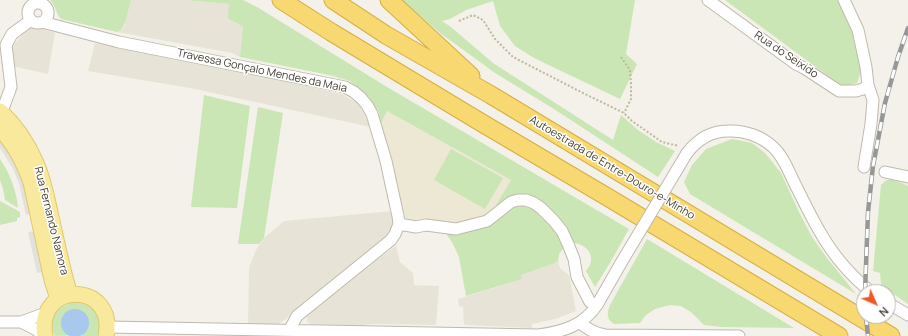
<!DOCTYPE html>
<html>
<head>
<meta charset="utf-8">
<style>
  body { margin:0 }
  #map { position:relative; width:908px; height:336px; overflow:hidden; background:#f3f1e9; font-family:Manrope,sans-serif }
  canvas { display:block }
  .north { position:absolute; left:856px; top:284px; width:40px; height:40px; box-sizing:border-box; background:#fff; border:1px solid #b5b3af; border-radius:50%; rotate:135deg; font-size:11px; font-weight:700; line-height:16px; text-align:center; color:#474237 }
  .north::after { content:''; display:block; margin:auto; width:14px; height:18px; background:#ef5824; clip-path:polygon(50% 0,100% 100%,50% 72%,0 100%) }
</style>
</head>
<body>
<div id="map">
<canvas width="908" height="336"></canvas>
<div class="north">N</div>
</div>
<script>
const ctx = document.querySelector('canvas').getContext('2d');
ctx.lineJoin = 'round';
function fillPath(path, color) { ctx.fillStyle = color; ctx.fill(path, 'evenodd'); }
function stroke(path, color, width, dash) { ctx.strokeStyle = color; ctx.lineWidth = width; ctx.lineCap = dash ? 'butt' : 'round'; ctx.setLineDash(dash || []); ctx.stroke(path); }
function drawText(font, color, halo, rows, align = 'center') {
  ctx.font = font + ' Manrope,sans-serif'; ctx.lineWidth = 3; ctx.setLineDash([]); ctx.textBaseline = 'middle'; ctx.strokeStyle = halo; ctx.fillStyle = color; for (const [text, x, y, turn = 0] of rows) {
    ctx.save(); ctx.translate(x, y); ctx.rotate((+turn || 0) * Math.PI / 180); ctx.textAlign = isNaN(turn) ? turn : align; if (halo) ctx.strokeText(text, 0, 0); ctx.fillText(text, 0, 0); ctx.restore();
  }
}
const residential = new Path2D(`
  M131,0H184L229,4L243,27L240,57L232,53L117,32L123,29L126,20Z
  M32,26L55,33L48,74L12,66L10,46L18,40L28,27Z
  M95,43L215,68L267,77L342,94L357,103L360,107L371,127L190,88L88,71Z
  M393,211L395,223L389,234L278,325L248,324L249,268L256,250L264,238L284,221Z
  M396,246L400,262L413,273L414,285L439,286L436,325L371,324L352,326L311,324L307,322V315L360,272Z
  M558,261L559,266L561,269L569,275L576,311L555,319L532,324V328L466,325L464,324L463,307L459,306L458,299L522,279L521,275L553,264Z`);
const education = new Path2D(`
  M387,111L511,180L487,220L462,226L429,224L406,219L380,125Z`);
const green = new Path2D(`
  M50,0H131L126,20L122,29L117,32L61,19C56,14 56,6 50,0Z
  M184,0H243L257,7L387,87L629,229L611,261L595,287L586,271C587,269 589,267 590,265C595,253 584,243 572,243L524,196L487,220L511,180L387,111L380,125L379,112L369,97L350,81L329,75L240,57L243,27L228,18L229,4Z
  M402,0H635L626,54L637,64L620,99L534,58L515,46L500,26L493,1L466,10L450,19L442,21L451,27L493,63L613,140L621,115L638,130L656,142L675,151L658,177L554,109L495,73L440,33Z
  M725,0H839C848,16 863,57 860,74C859,77 858,80 857,83C844,87 843,86 832,79Z
  M204,95L250,106L237,208L191,207Z
  M258,107L283,113L264,238L259,244H238Z
  M732,139L752,143L765,153L781,173L799,212L812,237L827,258L856,294L690,194L684,182L692,165L706,149Z
  M451,149L503,178L485,209L434,180Z
  M0,159C10,173 16,190 18,208L5,200L3,189L0,180Z
  M890,179L904,184L908,186V304L882,286L881,284L880,273L873,271L881,185L885,181Z
  M0,201L20,212V217L17,218V221L0,225Z
  M525,203L542,212L566,245L559,254L558,261L553,264L521,275L522,279L466,296L459,257L453,244L445,232L512,205Z
  M647,239L794,328L722,327L704,325L691,312L681,306L670,305L655,309L646,315L640,323L614,324C606,319 607,313 610,305Z
  M74,302C92,303 106,317 97,336H80L83,335L55,336C47,319 57,306 74,302Z`);
const parking = new Path2D(`
  M0,136L18,164L33,213L26,215L19,183L13,169L0,148Z
  M36,231L44,272L37,273L28,232Z`);
const water = new Path2D(`
  M61 323a14 14 0 1 1 28 0a14 14 0 1 1-28 0Z`);
const path = new Path2D(`
  M459,21L473,15L483,20L495,39L513,57L581,92L624,113L632,121L662,142L679,146
  M621,57L630,70L631,84V99L624,113`);
const minor = new Path2D(`
  M708,0L796,64L804,68L839,91H856L863,89L868,85
  M844,0L858,30L866,67L868,85L873,100L871,124L864,167
  M28 13a10 10 0 1 1 20 0a10 10 0 1 1-20 0Z
  M42,22L119,42L345,87L354,92L361,98L367,105L372,114L386,161L398,216L399,224L395,234L391,240L297,316L289,331
  M1,111L4,106L11,87L6,45L12,34L31,20
  M687,153C697,140 711,131 728,131C744,130 761,136 773,147C782,155 787,167 792,178C801,196 810,215 820,232C833,255 850,275 871,292
  M885,172L908,177
  M399,224L416,227L426,225L456,229L487,221L511,202L518,200H526L534,203L541,208L554,221L562,231L568,244L574,259L577,277L590,302L597,305
  M888,303L908,315
  M0,322H21L46,313
  M21,322L35,329L44,336
  M580,323C588,329 594,333 605,335L739,336
  M108,327L538,335C562,332 583,326 597,305L621,263`);
const major = new Path2D(`
  M0,111C16,126 28,144 36,163C44,181 47,199 51,217C57,243 62,269 70,295
  M0,129C16,146 23,161 31,182L52,280L58,299
  M45,336C35,280 117,281 106,336`);
const highway = new Path2D(`
  M281,0L331,32L482,123L604,195L839,336
  M333,0L386,35L491,95L891,336
  M389,0L471,76`);
const rail = new Path2D(`
  M865,292L868,212L873,166L885,103L898,57L908,28
  M866,316L868,336`);
const minorBridge = new Path2D(`
  M621,263L687,153`);
const streetNames = [
  ["Rua do Seixido",786,55,34],
  ["Travessa Gonçalo Mendes da Maia",262,71,12],
  ["Autoestrada de Entre-Douro-e-Minho",612,168,31],
  ["Rua Fernando Namora",51,221,76]
];
fillPath(residential, '#e7e4d7');
fillPath(education, '#ece8d3');
fillPath(green, '#cae6b4');
fillPath(parking, '#e2e1dd');
fillPath(water, '#a8c9ed');
stroke(minor, '#bfbaac', 13);
stroke(major, '#dec86c', 17);
stroke(highway, '#d6af40', 19);
stroke(path, '#c0b79d', 2, [2, 2]);
stroke(minor, '#fff', 11);
stroke(major, '#f9e99c', 15);
stroke(highway, '#f7d871', 17);
stroke(rail, '#979797', 4.5);
stroke(rail, '#fff', 3, [9]);
stroke(minorBridge, '#bfbaac', 13, []);
stroke(minorBridge, '#fff', 11);
drawText('11px', '#474237', '#fff', streetNames);
</script>
</body>
</html>
